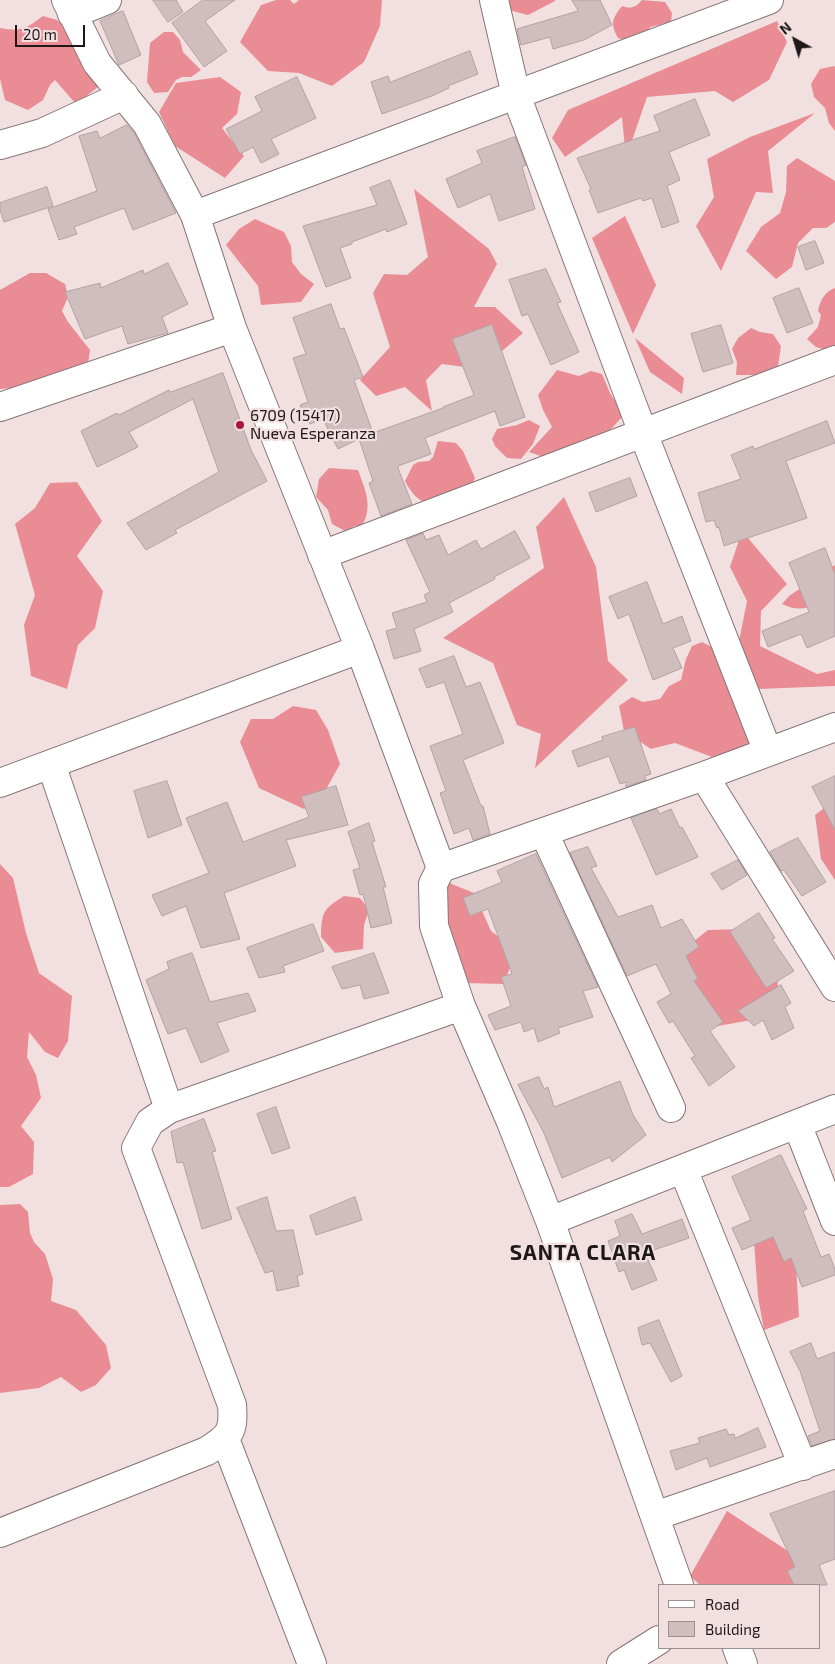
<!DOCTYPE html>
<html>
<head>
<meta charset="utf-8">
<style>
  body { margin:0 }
  #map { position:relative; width:835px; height:1664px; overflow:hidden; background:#f2e0e1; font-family:"Exo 2",sans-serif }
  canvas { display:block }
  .legend { position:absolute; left:658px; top:1584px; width:162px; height:65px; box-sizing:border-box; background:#f2e0e1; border:1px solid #9d9091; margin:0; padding:6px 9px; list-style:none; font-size:15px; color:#1e1818 }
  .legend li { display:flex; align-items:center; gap:10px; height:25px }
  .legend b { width:25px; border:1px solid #9d9091 }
  .north { position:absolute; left:770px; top:15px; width:50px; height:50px; -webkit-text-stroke:4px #f2e0e1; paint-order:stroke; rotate:321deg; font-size:14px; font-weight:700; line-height:20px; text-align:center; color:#1e1818 }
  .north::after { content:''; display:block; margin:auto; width:18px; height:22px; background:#1e1818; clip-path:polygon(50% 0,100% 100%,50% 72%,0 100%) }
  .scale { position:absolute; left:15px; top:25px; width:70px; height:22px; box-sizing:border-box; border:2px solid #1e1818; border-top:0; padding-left:6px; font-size:15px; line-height:18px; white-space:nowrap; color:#1e1818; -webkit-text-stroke:4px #f2e0e1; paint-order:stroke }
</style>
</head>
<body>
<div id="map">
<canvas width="835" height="1664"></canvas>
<ul class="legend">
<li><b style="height:6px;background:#fff"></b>Road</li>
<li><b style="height:14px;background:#d0bebf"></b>Building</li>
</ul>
<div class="north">N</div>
<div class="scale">20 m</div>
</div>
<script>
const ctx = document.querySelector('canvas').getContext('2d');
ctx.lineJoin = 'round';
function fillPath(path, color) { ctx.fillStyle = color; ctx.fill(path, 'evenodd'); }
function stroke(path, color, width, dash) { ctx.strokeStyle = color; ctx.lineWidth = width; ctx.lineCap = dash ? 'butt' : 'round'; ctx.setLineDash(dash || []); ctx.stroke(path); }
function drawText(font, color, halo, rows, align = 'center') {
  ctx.font = font + ' "Exo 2",sans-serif'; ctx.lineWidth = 4.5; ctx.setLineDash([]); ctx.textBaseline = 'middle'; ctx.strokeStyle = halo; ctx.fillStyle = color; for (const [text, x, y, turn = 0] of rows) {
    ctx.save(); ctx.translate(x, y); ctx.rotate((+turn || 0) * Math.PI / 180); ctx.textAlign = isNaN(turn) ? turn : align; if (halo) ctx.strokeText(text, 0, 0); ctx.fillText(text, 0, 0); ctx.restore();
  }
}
const forest = new Path2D(`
  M276,0H290L294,4L299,0H382L380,26L364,62L332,86L299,73L268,71L240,42L261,5Z
  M501,0H555V1L528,15L505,9Z
  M642,0L665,2L672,13L671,22L650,27L645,39L631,42L618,38C610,23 612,19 622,6C631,9 635,8 642,0Z
  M43,16L57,20L71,31L75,46L98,87L76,104L55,80L50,85L43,100L28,110L5,100L0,79V28C22,32 25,29 43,16Z
  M777,21L787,42L769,80L733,102L715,91L647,97L626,158L622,117L565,157L552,138L568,110Z
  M164,32H173L180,40L183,52L201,70L191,77H182L176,80L168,92L154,93L147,82L150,43Z
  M834,66L835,67V131L829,123L825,108L814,97L811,84L820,69Z
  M220,77L241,92L237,114L222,128L244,156L225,178L175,146L159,112L176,83Z
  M815,113L768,151L773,193L756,192L721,271L696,226L714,197L707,159L750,137Z
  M797,158L835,181V222L826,228H813L798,243L792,267L776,279L746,251L761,227L780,213L786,192L787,166Z
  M414,189L489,249L497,264L474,307H495L523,333L481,369L442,364L426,380L432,411L405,387L376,396L360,380L390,347L373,293L384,274L407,275L428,257Z
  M625,216L656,285L633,334L592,238Z
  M255,219L284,232L291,246L292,262L301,274L314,284L301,302L261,305L258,286L226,245L239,229Z
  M30,273H46L65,284L68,297L62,311L68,322L90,350L87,370L14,388L0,389V290Z
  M835,288V351L833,352L816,347L807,339L818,327L821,315L818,311C820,301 825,291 835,288Z
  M751,328L760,332L773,334L781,346L778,366L764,375H736L737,362L732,349L738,338Z
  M635,338L684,378L682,394L650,372Z
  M557,370L579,376L591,371L602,374L610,393L624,415L600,441L552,460L529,452L552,427L543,410L538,395Z
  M529,420L540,426L533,444L521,459L507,458L495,446L492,439L497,429L517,425Z
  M438,441L456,443L463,451L475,478L469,490C439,501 423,516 405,481L413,465L418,462L429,461L433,457Z
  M329,468L358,470C365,489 374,508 361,527L355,526L345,531L332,524L328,510L316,497L319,479Z
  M77,482L102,521L77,556L103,591L95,628L78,645L67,689L31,676L24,625L35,595L15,524L35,508L50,483Z
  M564,497L596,567L608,661L628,680L535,768L541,734L517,725L493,663L443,638L544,568L536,527Z
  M742,531L787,584L761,611L760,646L817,674L835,670V686L758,689L739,641L747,601L730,567Z
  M835,565V591C816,604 805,615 782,604L789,596Z
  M702,642L716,649L753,746L712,757L675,743L651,749L624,731L619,706L632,697L643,702L660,699L669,686L681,680L686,659L692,646Z
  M293,706L316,710L328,730L340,764L323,795L304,809L259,788L240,742L251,719H273Z
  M835,800V880L821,859L815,815Z
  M0,864L13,878L26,933L39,973L72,996L68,1041L58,1058L45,1052L29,1032L27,1057L36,1075L41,1098L21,1126L34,1142L33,1174L9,1187H0Z
  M447,882L474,893L491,931L516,950L504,984L465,983L450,937L443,906Z
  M344,896L360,898L369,910L364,925L363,949L335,953L321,937C322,912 322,910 344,896Z
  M746,929L777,973L780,1015L712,1027L660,968L708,930Z
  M20,1204L28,1212L30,1233L34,1242L45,1254L53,1279L51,1301L76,1310L106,1345L111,1368L96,1385L81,1392L61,1377L39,1388L0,1393V1205Z
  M752,1213L795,1248L799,1317L764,1330L758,1297Z
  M727,1511L797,1557L796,1585H700L690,1576Z`);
const building = new Path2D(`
  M153,0H176L183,12L168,22Z
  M203,0H235L205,21L227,51L204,67L172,23Z
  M572,0H600L612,25L584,40L553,49L550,37L521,45L517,29L578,11Z
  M123,11L141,55L119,65L100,21Z
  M470,51L478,74L448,86L449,88L432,96L382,114L371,82L388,76L390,82Z
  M297,77L316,118L271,139L279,154L261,163L253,147L240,154L226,129L262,111L255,97Z
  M695,99L710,135L669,152L680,180L667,186L679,222L662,228L652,198L643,201L641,198L598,213L589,190L591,189L577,158L660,131L654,116Z
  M127,125L134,133L176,213L133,230L124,208L74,227L77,234L59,240L48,209L97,191L79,136L97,131L100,138Z
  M515,137L526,165L522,167L535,209L499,221L490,194L458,208L446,179L482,163L477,151Z
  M390,180L407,224L387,232L386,229L352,242V244L340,248L351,278L326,287L303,226L377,205L370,188Z
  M47,187L53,206L4,222L0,210V203Z
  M815,241L824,263L806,270L798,247Z
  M168,263L188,304L162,317L168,333L128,344L122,326L85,339L65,292L100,283L101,288L143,270L144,274Z
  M546,269L561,302L557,303L579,352L551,365L528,314L522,316L509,280Z
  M799,288L813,323L787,333L773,298Z
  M331,304L340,329L344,328L363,377L354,380L373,433L443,408V407L474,395L452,339L492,324L525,417L500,426L495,411L425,438L431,454L398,466V468L412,504L381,516L369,483L373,481L359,439L338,449L323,419L310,424L300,405L308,402L293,358L306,354L293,318Z
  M721,325L733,363L703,372L691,334Z
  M223,373L251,450L267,481L175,530L177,533L146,550L127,523L219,472L193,399L129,432L138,447L97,467L81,431L117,413L119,415L169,390L170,392Z
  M827,421L835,443L786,461L807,518L724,546L719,527L717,528L714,520L706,522L698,493L741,479L731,455L753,446L754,449Z
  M630,478L637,496L596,512L589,493Z
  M515,531L530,558L494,577L495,579L449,603L453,612L414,629L421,651L394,659L386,631L397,628L392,613L427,602L424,595L430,592L406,540L423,533L426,540L439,535L448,555L476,540L481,549Z
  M825,548L835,574V636L807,648L801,634L768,647L762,631L809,612L789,563Z
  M647,582L663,624L682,616L691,641L673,648L682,668L653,680L629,614L618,619L609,597Z
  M454,656L466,687L480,682L504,743L463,760L481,806H483L490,834L473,840L469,828L454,834L440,793L446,791L430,746L463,734L444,682L427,688L419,669Z
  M635,727L651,774L645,776L646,780L626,787V782L620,784L609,756L578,767L572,751L603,740L602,737Z
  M835,776V830L812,787Z
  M167,781L182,825L148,838L134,791Z
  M336,786L348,825L286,840L296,866L224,893L240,939L201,948L186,906L162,916L152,895L209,873L186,818L227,802L243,842L309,817L301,797Z
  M657,809L659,814L671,809L680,828L682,827L698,857L656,875L631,818Z
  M369,823L375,841L372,842L386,887H383L392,923L371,928L363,894L360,895L353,870L360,868L348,832Z
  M798,838L826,882L802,896L784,870L781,871L770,852Z
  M588,847L597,866L591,868L618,917L652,905L661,928L682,919L699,947L686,956L698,979L694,981L723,1022L710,1031L735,1067L709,1086L691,1058L695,1056L673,1021L669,1023L657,1002L671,994L656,964L627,976L570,853Z
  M536,854L598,987L583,991L593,1017L558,1028L560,1033L538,1042L534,1028L524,1032L521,1022L495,1030L488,1015L511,1006L501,977L512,974L488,909L470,916L463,898L502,882L497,871Z
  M738,860L747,875L722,890L711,874Z
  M759,913L775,938L772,939L794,971L766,988L730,932Z
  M313,924L324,951L283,966L285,972L259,978L247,948Z
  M192,953L210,1002L248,993L256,1011L217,1023L229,1051L201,1063L186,1028L168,1034L146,980L169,969L167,962Z
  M374,953L389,993L364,999L360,985L342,989L332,967Z
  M781,985L791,1003L785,1007L794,1028L772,1040L763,1020L754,1026L738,1011Z
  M539,1077L544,1089L548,1087L554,1107L620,1081L633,1115L646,1135L612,1162L610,1157L562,1178L543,1131L518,1085Z
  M276,1107L290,1148L272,1154L257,1114Z
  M204,1119L216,1151L212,1152L232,1219L202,1229L183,1162L177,1163L171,1132Z
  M781,1155L807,1209L803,1211L821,1257L829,1254L835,1269V1275L802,1287L791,1258L784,1262L773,1237L742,1250L732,1228L751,1220L732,1177Z
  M267,1197L276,1231L293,1230L303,1274L297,1276L299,1286L277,1291L273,1271L265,1273L237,1208Z
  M355,1197L362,1220L316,1235L310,1216Z
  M632,1214L642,1234L682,1219L689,1238L645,1253L657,1280L632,1290L624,1270L619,1272L608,1241L620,1236L615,1221Z
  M659,1320L682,1376L671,1382L650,1343L642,1345L638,1328Z
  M811,1343L817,1359L835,1352V1439L812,1446L808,1436L820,1431L800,1371L790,1352Z
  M758,1428L766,1447L710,1467L707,1458L676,1470L670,1451L700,1443L698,1438L726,1429L729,1435L734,1434L735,1438Z
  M835,1491V1559L819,1565L827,1585H794L787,1571L795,1567L770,1514Z`);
const street = new Path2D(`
  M66,0L97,63L147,124L195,215L232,328L360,649L441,868L433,884L434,926L461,1006L511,1122L550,1221L679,1585
  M494,0L516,95L643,433L768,752
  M72,14L107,0
  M0,145L42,133L124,95
  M195,215L769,0
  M0,407L232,328
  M322,555L835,360
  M51,764L169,1109
  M704,776L835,987
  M0,783L360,649
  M544,833L671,1108
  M441,868L704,776L835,727
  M797,1124L835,1221
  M683,1169L803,1466
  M550,1221L835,1109
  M225,1439L312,1664
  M655,1516L835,1454
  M0,1533L207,1451C230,1436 234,1432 232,1405L136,1148L150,1122L169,1109L461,1006
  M737,1648L743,1664
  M621,1664L659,1640`);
const markers = [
  [240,425,5,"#ab163c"]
];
const poiNames = [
  ["6709 (15417)",250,416],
  ["Nueva Esperanza",250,434]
];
const districtNames = [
  ["SANTA CLARA",583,1253]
];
fillPath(forest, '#e98c94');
fillPath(building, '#d0bebf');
stroke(building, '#b2a1a2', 1);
stroke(street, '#867677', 30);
stroke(street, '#fff', 28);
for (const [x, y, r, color] of markers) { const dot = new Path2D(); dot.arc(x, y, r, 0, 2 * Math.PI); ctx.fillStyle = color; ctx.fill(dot); stroke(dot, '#f2e0e1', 2); }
drawText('16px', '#1e1818', '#f2e0e1', poiNames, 'left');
ctx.letterSpacing = '1px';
drawText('bold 21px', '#1e1818', '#f2e0e1', districtNames);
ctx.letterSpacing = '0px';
</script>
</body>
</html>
